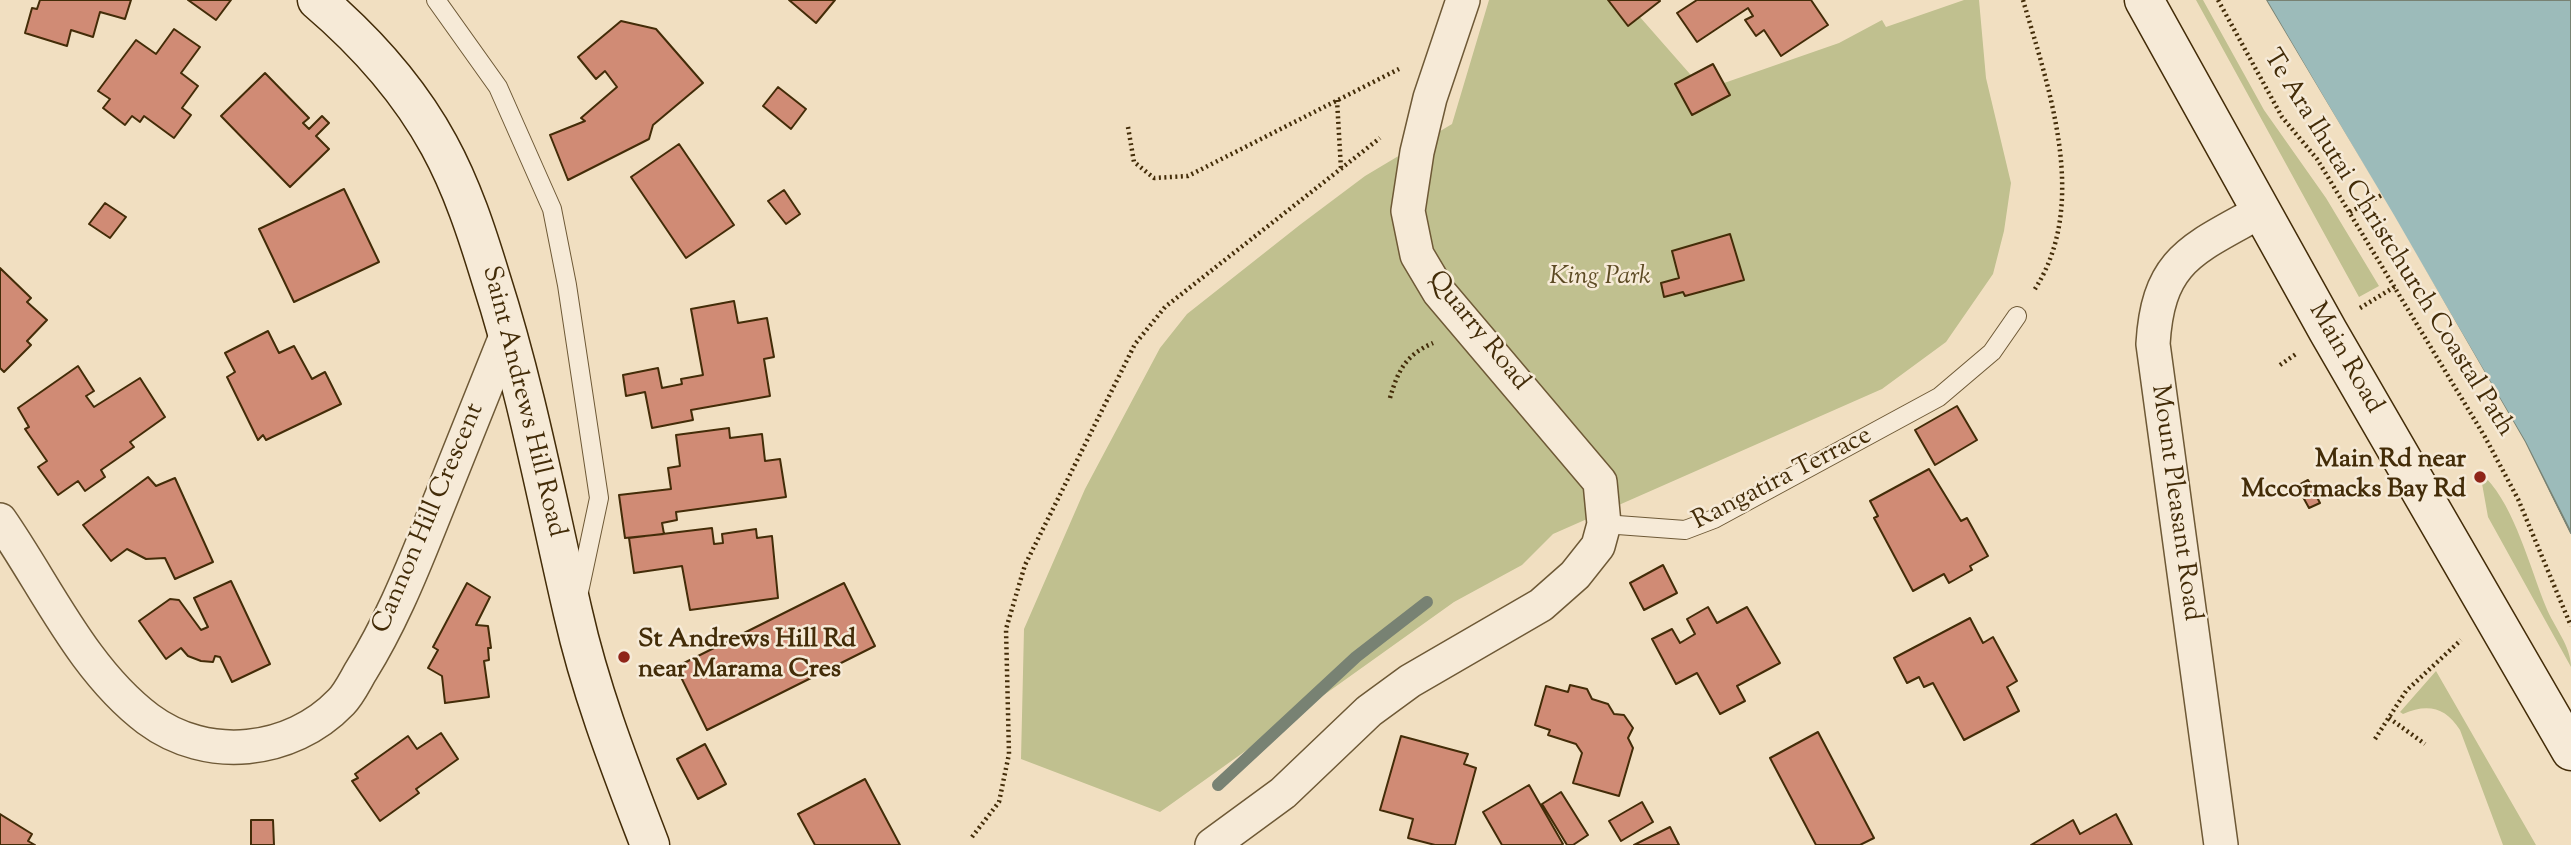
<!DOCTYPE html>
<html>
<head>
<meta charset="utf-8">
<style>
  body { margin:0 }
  canvas { display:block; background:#f1dfc1 }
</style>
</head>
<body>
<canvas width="2571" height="845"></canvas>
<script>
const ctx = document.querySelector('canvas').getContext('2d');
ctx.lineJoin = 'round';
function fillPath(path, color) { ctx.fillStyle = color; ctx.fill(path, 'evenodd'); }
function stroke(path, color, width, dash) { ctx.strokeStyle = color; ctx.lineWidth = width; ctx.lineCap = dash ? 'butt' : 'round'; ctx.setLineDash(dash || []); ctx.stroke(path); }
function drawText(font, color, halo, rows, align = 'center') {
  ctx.font = font + ' "Sorts Mill Goudy",serif'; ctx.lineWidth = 5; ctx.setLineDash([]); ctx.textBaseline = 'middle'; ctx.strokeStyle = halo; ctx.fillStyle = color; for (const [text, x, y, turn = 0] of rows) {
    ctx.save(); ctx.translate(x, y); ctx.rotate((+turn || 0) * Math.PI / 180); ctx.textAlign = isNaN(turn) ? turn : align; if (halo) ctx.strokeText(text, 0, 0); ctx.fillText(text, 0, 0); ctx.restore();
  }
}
const green = new Path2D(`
  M1489,0H1625L1704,90L1839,43L1882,20L1886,27L1964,0H1979L1986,78L2011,183L2004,231L1993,274L1946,342L1882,389L1553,534L1522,565L1454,602L1160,812L1021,759L1024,629L1085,489L1160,348L1187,314L1301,224L1365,176L1452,124Z
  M2196,0H2203L2264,110L2326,198L2379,286L2359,297Z
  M2481,478H2486C2515,508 2530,568 2546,607C2554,627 2571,646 2571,667L2488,517Z
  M2436,671L2536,845H2503L2460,730C2446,707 2427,703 2403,714L2400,712Z`);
const water = new Path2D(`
  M2266,0H2571V533L2525,442Z`);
const pier = new Path2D(`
  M2263,0H2266L2394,215L2525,442L2571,536L2522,444Z`);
const stream = new Path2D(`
  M1218,785L1356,657L1427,602`);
const building = new Path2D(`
  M40,0H131L125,19L100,12L93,37L71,30L67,46L25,33L32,8L37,9Z
  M188,0H231L216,20Z
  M789,0H835L816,23Z
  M1608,0H1659L1660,1L1628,26Z
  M1697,0H1811L1828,25L1781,56L1764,30L1756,36L1745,20L1753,16L1748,8L1697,42L1677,13Z
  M621,21L656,29L703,83L653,125L649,139L568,180L550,135L585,121L581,118L617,87L605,71L596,79L578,57Z
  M174,29L200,47L181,73L198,86L182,108L191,115L174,138L144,116L140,122L132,116L125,125L103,108L110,99L98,91L136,40L156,54Z
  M1713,64L1730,95L1692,115L1675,84Z
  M265,73L309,118L303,123L309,129L322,116L329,123L316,136L329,149L290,187L221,116Z
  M778,87L806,109L791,129L763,106Z
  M679,144L734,225L686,258L631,177Z
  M344,189L379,262L294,302L259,229Z
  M784,190L800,214L786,224L768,201Z
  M105,203L126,217L110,238L89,224Z
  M1730,234L1744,280L1685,296L1683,292L1664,297L1661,283L1679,278L1672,251Z
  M0,268L31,298L27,302L47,320L27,341L31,345L4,372L0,368Z
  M734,301L738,323L767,318L774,357L764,359L770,396L691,410L693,420L652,428L645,392L626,396L623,375L658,368L662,388L682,384L681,379L703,375L691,309Z
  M268,331L279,353L294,346L312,379L325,372L341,404L266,440L263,435L258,440L227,377L235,372L225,353Z
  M78,366L94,391L86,396L94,407L140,378L165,417L130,442L134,447L101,470L105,477L85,491L78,481L58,495L38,467L47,461L25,429L29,427L18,408Z
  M1957,406L1977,440L1935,465L1915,430Z
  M729,428L730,438L762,434L765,461L780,459L786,497L676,512L677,520L662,523L664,534L625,538L619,495L671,489L668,468L680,466L676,435Z
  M1929,469L1961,521L1967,518L1988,556L1970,566L1972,570L1949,583L1944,574L1913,591L1874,518L1878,516L1870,501Z
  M148,477L156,486L175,478L213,562L175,579L165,558L146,559L127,549L111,561L83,525Z
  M2308,480L2320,503L2309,508L2297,486Z
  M712,528L714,544L723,543L722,534L756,529L757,538L772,536L778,598L690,610L682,566L634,573L629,538Z
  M1663,565L1677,593L1644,610L1630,583Z
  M231,581L270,664L232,682L220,657L215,656L213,662L201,661L188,656L181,648L166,659L139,621L170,599L179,600L201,630L208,627L194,598Z
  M467,583L490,597L476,625L488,626L491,648H488L489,660L484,661L489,697L445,703L442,676L428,668L438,650L433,647Z
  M844,583L875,646L707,730L676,667Z
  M1708,607L1717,623L1747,607L1780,663L1737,686L1745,701L1720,714L1697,673L1676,684L1652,639L1672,629L1680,643L1695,634L1687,619Z
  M1970,618L1983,643L1993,637L2017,681L2007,687L2019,711L1964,740L1933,683L1924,687L1919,677L1907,683L1894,658Z
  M1570,685L1587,689L1592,699L1608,704L1614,714L1624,715L1633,728L1628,738L1633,748L1619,796L1573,783L1582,753L1576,744L1548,735L1550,730L1535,725L1546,686L1568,692Z
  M1818,732L1874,838L1860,845H1816L1770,758Z
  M441,733L458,759L416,789L419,793L380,821L352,781L358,778L355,774L408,736L417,749Z
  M1401,736L1468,754L1464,764L1476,768L1455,845H1435L1408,838L1413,819L1380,810Z
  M705,744L726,784L698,799L677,759Z
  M865,779L900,845H815L798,814Z
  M1529,785L1563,844L1561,845H1502L1483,812Z
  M1561,792L1588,835L1573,845H1567L1542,804Z
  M1642,802L1653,822L1621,841L1609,821Z
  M0,814L32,834L28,841L35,845H0Z
  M2116,814L2132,845H2031L2073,820L2080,834Z
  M251,820H273L274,845H251Z
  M1670,827L1679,845H1634Z`);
const path = new Path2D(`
  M2023,0C2049,89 2091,206 2033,292
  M2218,0L2282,117L2317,159L2485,437L2518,499L2571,626
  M1337,100L1341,169
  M1128,127L1134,162L1154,178L1188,176L1399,69
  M2350,212L2382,195
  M2360,308L2396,286
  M2280,365L2296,354
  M1390,398C1398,370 1406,355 1433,343
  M2389,718L2425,744
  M2375,739L2406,691L2461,640
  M972,837L999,802L1009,754L1006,629L1025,565L1135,344L1165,307L1380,138`);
const lane = new Path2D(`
  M436,0L498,87L552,209L567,285L599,498L579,592
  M1604,524L1685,530L1714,519L1939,397L1992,352L2017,316`);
const street = new Path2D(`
  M0,520C46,586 82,669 148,719C207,763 291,754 341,702C349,694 355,681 361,671C389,626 409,578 429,528C455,462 482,397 508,331
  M1212,845L1283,793L1369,711L1410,681L1541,605L1575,575L1598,546L1604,524L1600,482L1439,292L1417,255L1408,211L1417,152L1430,98L1463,0
  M2221,845L2153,344C2158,258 2194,249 2261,211`);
const secondary = new Path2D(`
  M317,0C365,41 409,90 439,145C462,187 477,233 491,279C526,388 547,501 573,613C591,693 621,769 650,845
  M2144,0L2328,331L2571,751`);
const markers = [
  [2480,477,7,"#8f2418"],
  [624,657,7,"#8f2418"]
];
const streetNames = [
  ["Te Ara Ihutai Christchurch Coastal Path",2387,244,58],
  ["Quarry Road",1477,332,51],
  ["Main Road",2344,359,60],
  ["Saint Andrews Hill Road",522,402,76],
  ["Rangatira Terrace",1783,480,-27],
  ["Mount Pleasant Road",2174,503,82],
  ["Cannon Hill Crescent",430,519,-67]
];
const parkNames = [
  ["King Park",1600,279]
];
const poiNames = [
  ["Main Rd near",2466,462],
  ["Mccormacks Bay Rd",2466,492],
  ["St Andrews Hill Rd",638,642,"left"],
  ["near Marama Cres",638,672,"left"]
];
fillPath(green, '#c0c08f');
fillPath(water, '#9cbbba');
stroke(water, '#788273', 2);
fillPath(pier, '#f1dfc1');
stroke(stream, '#788273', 12);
fillPath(building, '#d08b75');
stroke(building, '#432c08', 2);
stroke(lane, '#6e5936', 20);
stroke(street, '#6e5936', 36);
stroke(secondary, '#432c08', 41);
stroke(path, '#432c08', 4.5, [2, 3.5]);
stroke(lane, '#f6ead7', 18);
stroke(street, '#f6ead7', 33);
stroke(secondary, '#f6ead7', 38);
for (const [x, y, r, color] of markers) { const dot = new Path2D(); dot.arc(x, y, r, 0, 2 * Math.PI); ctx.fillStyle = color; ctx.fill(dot); stroke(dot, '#f6ead7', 2.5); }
drawText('26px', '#432c08', '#f6ead7', streetNames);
drawText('italic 26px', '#5c4a23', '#f6ead7', parkNames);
drawText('bold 26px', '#432c08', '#f6ead7', poiNames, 'right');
</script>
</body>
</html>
